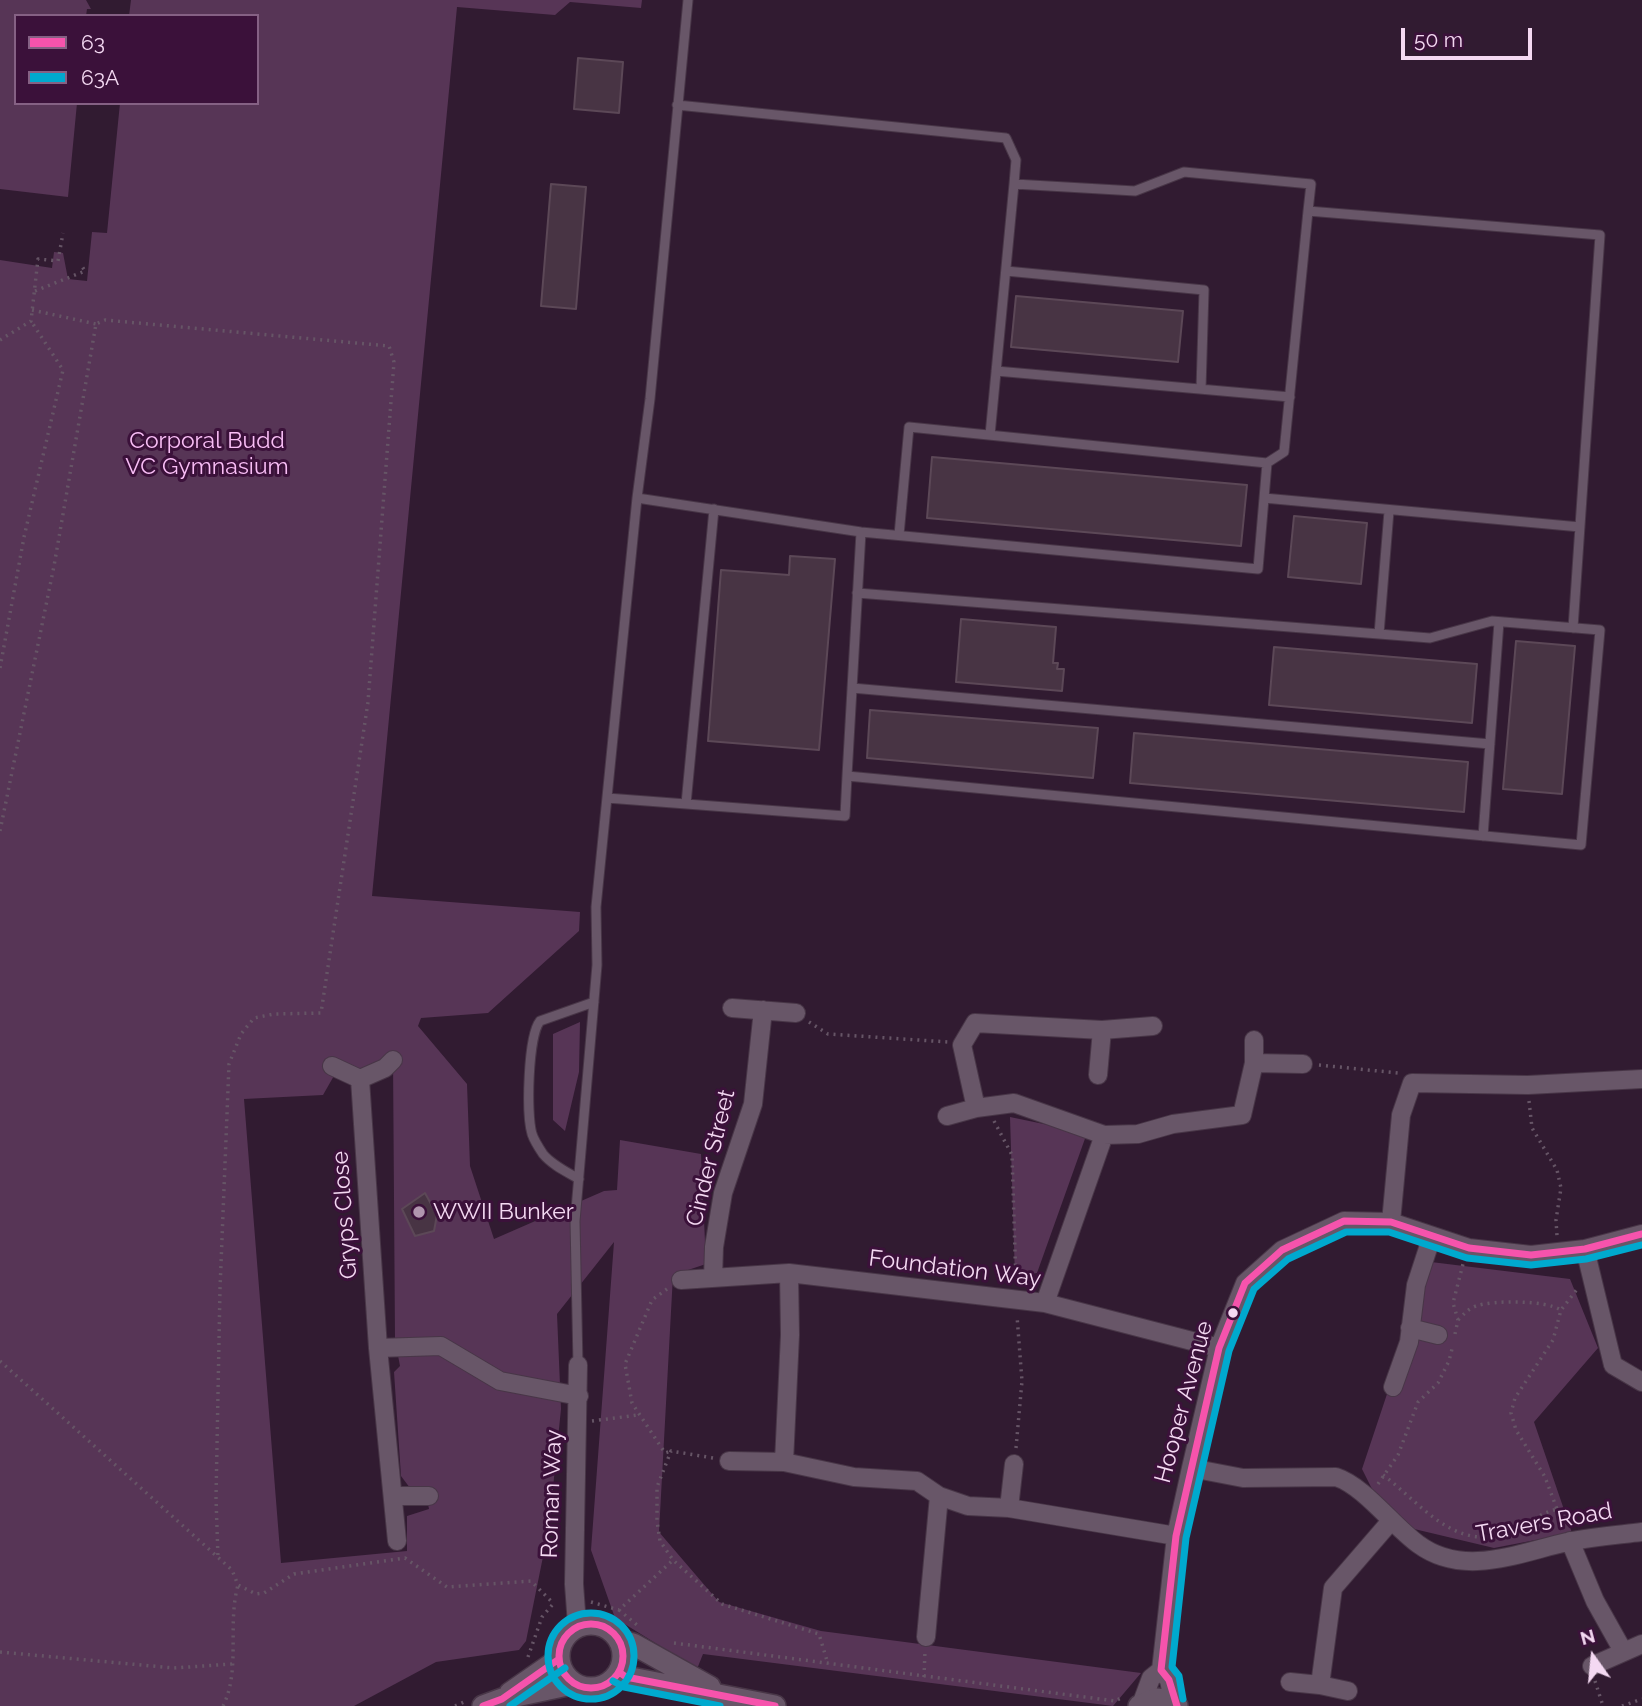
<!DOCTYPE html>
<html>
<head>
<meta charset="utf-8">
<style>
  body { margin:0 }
  #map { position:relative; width:1642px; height:1706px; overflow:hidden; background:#311b31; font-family:Raleway,sans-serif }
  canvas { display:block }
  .legend { position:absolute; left:14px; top:14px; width:245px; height:91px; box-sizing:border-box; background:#3b113a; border:2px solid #856184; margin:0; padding:9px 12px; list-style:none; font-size:21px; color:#f4d9f2 }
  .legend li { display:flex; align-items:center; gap:14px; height:35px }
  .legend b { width:35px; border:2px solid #856184 }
  .north { position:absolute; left:1558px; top:1622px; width:70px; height:70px; -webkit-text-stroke:5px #3b113a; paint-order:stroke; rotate:345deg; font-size:19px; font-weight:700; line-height:28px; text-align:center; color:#f4d9f2 }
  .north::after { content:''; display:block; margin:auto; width:24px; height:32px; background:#f4d9f2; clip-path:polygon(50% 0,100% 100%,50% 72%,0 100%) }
  .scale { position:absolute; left:1401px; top:28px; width:131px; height:32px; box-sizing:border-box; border:4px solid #f4d9f2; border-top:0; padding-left:9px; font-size:21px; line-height:24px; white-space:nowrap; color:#f4d9f2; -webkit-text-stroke:5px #3b113a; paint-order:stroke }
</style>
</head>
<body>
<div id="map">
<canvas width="1642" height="1706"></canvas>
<ul class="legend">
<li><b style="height:9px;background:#f653ac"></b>63</li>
<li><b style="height:9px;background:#00a9ce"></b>63A</li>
</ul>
<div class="north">N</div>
<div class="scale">50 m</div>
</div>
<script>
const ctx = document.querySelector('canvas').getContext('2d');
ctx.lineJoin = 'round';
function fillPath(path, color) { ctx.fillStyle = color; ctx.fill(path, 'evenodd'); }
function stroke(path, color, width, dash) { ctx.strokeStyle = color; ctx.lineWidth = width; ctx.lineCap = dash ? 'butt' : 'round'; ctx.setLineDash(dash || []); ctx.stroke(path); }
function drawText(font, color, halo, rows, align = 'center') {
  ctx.font = font + ' Raleway,sans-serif'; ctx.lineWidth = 6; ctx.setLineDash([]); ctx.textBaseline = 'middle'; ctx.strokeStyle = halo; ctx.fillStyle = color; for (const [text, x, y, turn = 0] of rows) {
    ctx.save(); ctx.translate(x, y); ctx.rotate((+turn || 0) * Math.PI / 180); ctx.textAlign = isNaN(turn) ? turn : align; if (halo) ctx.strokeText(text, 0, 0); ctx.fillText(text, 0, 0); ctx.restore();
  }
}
const green = new Path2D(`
  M0,0H86L91,9H87L86,16H16V103H77L68,197L0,189Z
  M131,0H642L641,8L570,2L555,15L457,7L372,896L580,912L579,931L488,1013L421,1018L418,1026L467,1084L470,1166L494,1239L604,1191L617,1190L620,1140L701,1154L706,1264L673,1275L659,1532L719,1602L821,1631L1141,1673L1113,1706L703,1654L697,1669L615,1618L591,1550L614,1242L557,1314L561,1409L549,1527L526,1641L519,1650L436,1662L354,1706H0V260L52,268L54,252L63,253L68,279L87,281L92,232L107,233L120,103H257V16H129ZM393,1059L395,1340L400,1366L394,1372L401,1476L413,1492L426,1494L429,1509L407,1516V1551L281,1563L244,1099L323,1095L339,1067L375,1073Z
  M580,1022L579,1072L565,1131L553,1120V1034Z
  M1010,1117L1087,1133L1037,1273L1015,1277Z
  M1431,1262L1570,1279L1598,1348L1534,1422L1572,1533L1494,1548L1410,1528L1375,1495L1362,1469Z`);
const building = new Path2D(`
  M578,58L623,62L619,113L574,109Z
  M551,184L586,187L576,309L541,306Z
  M1016,296L1183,311L1178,362L1011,347Z
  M932,457L1247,485L1241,546L927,518Z
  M1294,516L1367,523L1361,584L1288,577Z
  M790,556L835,559L819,750L708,741L721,570L789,575Z
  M961,619L1056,627L1053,663H1058L1057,669H1064L1062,691L956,682Z
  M1516,641L1575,646L1562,794L1503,789Z
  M1274,647L1477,664L1472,723L1269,705Z
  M870,710L1098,728L1093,778L867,758Z
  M1134,733L1468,762L1464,812L1130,783Z
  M425,1193L437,1215L434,1231L415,1236L402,1209Z`);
const path = new Path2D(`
  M35,291L85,271L81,265
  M32,310L96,324
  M0,340L31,321L38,259L58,261L63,233
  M0,668L24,537L63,370L31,321
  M0,831L54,566L96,324L105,320L389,346L394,362L368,702L321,1013L274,1014L254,1018L241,1034L229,1064L220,1289L216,1498L218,1558
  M809,1022L828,1034L948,1042
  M1319,1065L1398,1073
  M1529,1101L1532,1128L1557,1170L1561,1188L1556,1220L1557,1236
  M994,1121L1012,1155L1016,1284
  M667,1289L652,1300L625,1364L632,1403L665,1453L671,1451
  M1458,1320C1464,1314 1468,1309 1476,1306C1494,1300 1545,1300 1561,1310
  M1455,1334L1458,1320L1453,1303L1463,1264
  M0,1361L232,1570L238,1585L256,1594L264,1593L294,1574L405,1558L447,1587L531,1581L553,1603
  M592,1421L638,1415
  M1016,1448L1022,1381L1017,1316
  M713,1458L671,1451L657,1487V1521L660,1541L673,1560L722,1604L819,1634L828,1664
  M1383,1475C1422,1504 1455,1553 1509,1532C1526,1525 1539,1513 1558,1509
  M1378,1484L1398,1455L1418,1402L1438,1383L1449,1361L1453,1345
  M1564,1528L1545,1477L1516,1430L1511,1413L1515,1398L1553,1340L1561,1310L1578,1288
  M591,1602L619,1610L673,1560
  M619,1610L637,1625
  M674,1643L1115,1701L1123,1697
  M0,1652L174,1668L232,1664
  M528,1657L542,1617L553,1604
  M924,1677L925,1651
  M1595,1681L1603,1706
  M223,1706C241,1670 227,1625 238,1585
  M455,1706L464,1702
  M1622,1706L1642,1699`);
const service = new Path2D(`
  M677,105L1006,138L1016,160L1014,184
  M1006,271L1204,290L1201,389
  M996,371L1290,397
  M990,435L1014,184L1135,191L1184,172L1311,184L1308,211
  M1267,463L1284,452L1308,211L1600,235L1573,628
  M637,498L861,532L1258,569L1267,463L909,427L899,535
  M1264,498L1580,527
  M1379,634L1389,511
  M852,688L1490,744
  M847,776L861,532
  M607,798L845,816L847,776L1581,845L1600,630L1492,621L1430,638L857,593
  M686,804L714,509
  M1483,836L1499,622
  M579,1179C567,1172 552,1165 543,1154C539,1148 534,1140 532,1134C526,1114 528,1036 540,1021L594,1002
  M578,1365L575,1221L597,965L596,907L637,498L650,399L688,0`);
const minor = new Path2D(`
  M732,1008L796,1013
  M1102,1030L1153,1026
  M1254,1040V1063
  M393,1060L385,1068L360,1079L378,1348L441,1346L500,1381L579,1396
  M332,1066L360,1079
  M976,1108L962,1045L975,1023L1102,1030L1098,1075
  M947,1116L976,1108L1014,1103L1104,1135
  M1391,1222L1401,1115L1412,1083L1528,1085L1642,1079
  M1585,1249L1613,1365L1642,1382
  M713,1278L714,1247L723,1193L753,1104L763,1010
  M681,1280L789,1273L1045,1303L1219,1348
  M1045,1303L1104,1135L1138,1134L1173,1124L1242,1115L1254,1063L1303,1064
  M1410,1328L1438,1335
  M378,1348L397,1541
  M1393,1387L1409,1342L1416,1285L1432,1236
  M729,1461L784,1462L854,1477L917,1481L939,1496L968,1506L1009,1508L1176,1536
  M784,1462L790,1335L789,1273
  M1191,1468L1243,1478L1336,1477C1364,1486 1393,1526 1418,1544C1464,1578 1518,1553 1567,1542C1592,1537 1617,1535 1642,1532
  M394,1496H429
  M1009,1508L1014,1464
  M1570,1541L1595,1601L1623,1651
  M577,1625L574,1584L578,1365
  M926,1637L939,1496
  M1592,1666L1642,1644
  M1290,1682L1320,1685L1333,1588L1390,1522
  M1320,1685L1348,1691
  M1173,1701L1169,1680L1161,1670L1176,1536L1191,1468L1219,1348L1245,1283L1282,1250L1344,1221L1391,1222L1469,1248L1531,1255L1585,1249L1642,1234
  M1141,1705L1151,1678L1161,1670`);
const tertiary = new Path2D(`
  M559 1656a32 32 0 1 1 64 0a32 32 0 1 1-64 0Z
  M619,1640L633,1644L710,1687
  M619,1672L626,1677L775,1706
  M510,1693L559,1659
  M483,1706L502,1699L572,1684
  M1139,1706L1156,1699L1173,1701L1177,1706`);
const bus1 = new Path2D(`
  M559 1656a32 32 0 1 1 64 0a32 32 0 1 1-64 0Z
  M619,1672L626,1677L775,1706
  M483,1706L502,1699L559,1659
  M1177,1706L1169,1680L1161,1670L1176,1536L1219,1348L1245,1283L1282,1250L1344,1221L1391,1222L1469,1248L1531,1255L1585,1249L1642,1234`);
const bus2 = new Path2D(`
  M548 1656a43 43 0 1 1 86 0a43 43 0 1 1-86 0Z
  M613,1681L624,1687L720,1706
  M1183,1699L1179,1676L1172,1667L1186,1538L1229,1351L1254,1289L1288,1259L1346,1232H1389L1467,1258L1531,1265L1586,1259L1642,1245
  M510,1706L565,1668`);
const markers = [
  [419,1212,7,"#b096ae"],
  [1233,1313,6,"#f4d9f2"]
];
const parkNames = [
  ["Corporal Budd",207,441],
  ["VC Gymnasium",207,467]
];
const streetNames = [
  ["Cinder Street",711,1158,-76],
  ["Gryps Close",345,1215,-94],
  ["Foundation Way",955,1269,7],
  ["Hooper Avenue",1184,1402,-75],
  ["Roman Way",552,1494,-88],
  ["Travers Road",1544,1523,-10]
];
const poiNames = [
  ["WWII Bunker",433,1212]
];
fillPath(green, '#573556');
fillPath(building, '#483444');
stroke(building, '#5c4857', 2);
stroke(service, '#483647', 11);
stroke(minor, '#483647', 20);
stroke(tertiary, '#483647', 24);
stroke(path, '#656', 3.5, [2, 5]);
stroke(service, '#685668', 9);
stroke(minor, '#685668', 18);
stroke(tertiary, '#685668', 21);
stroke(bus1, '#f653ac', 7);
stroke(bus2, '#00a9ce', 7);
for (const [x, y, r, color] of markers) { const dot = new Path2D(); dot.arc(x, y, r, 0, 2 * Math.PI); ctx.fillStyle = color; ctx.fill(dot); stroke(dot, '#3b113a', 2.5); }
drawText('23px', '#f9bef6', '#3b113a', parkNames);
drawText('23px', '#f4d9f2', '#3b113a', streetNames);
drawText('23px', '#f4d9f2', '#3b113a', poiNames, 'left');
</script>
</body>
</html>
